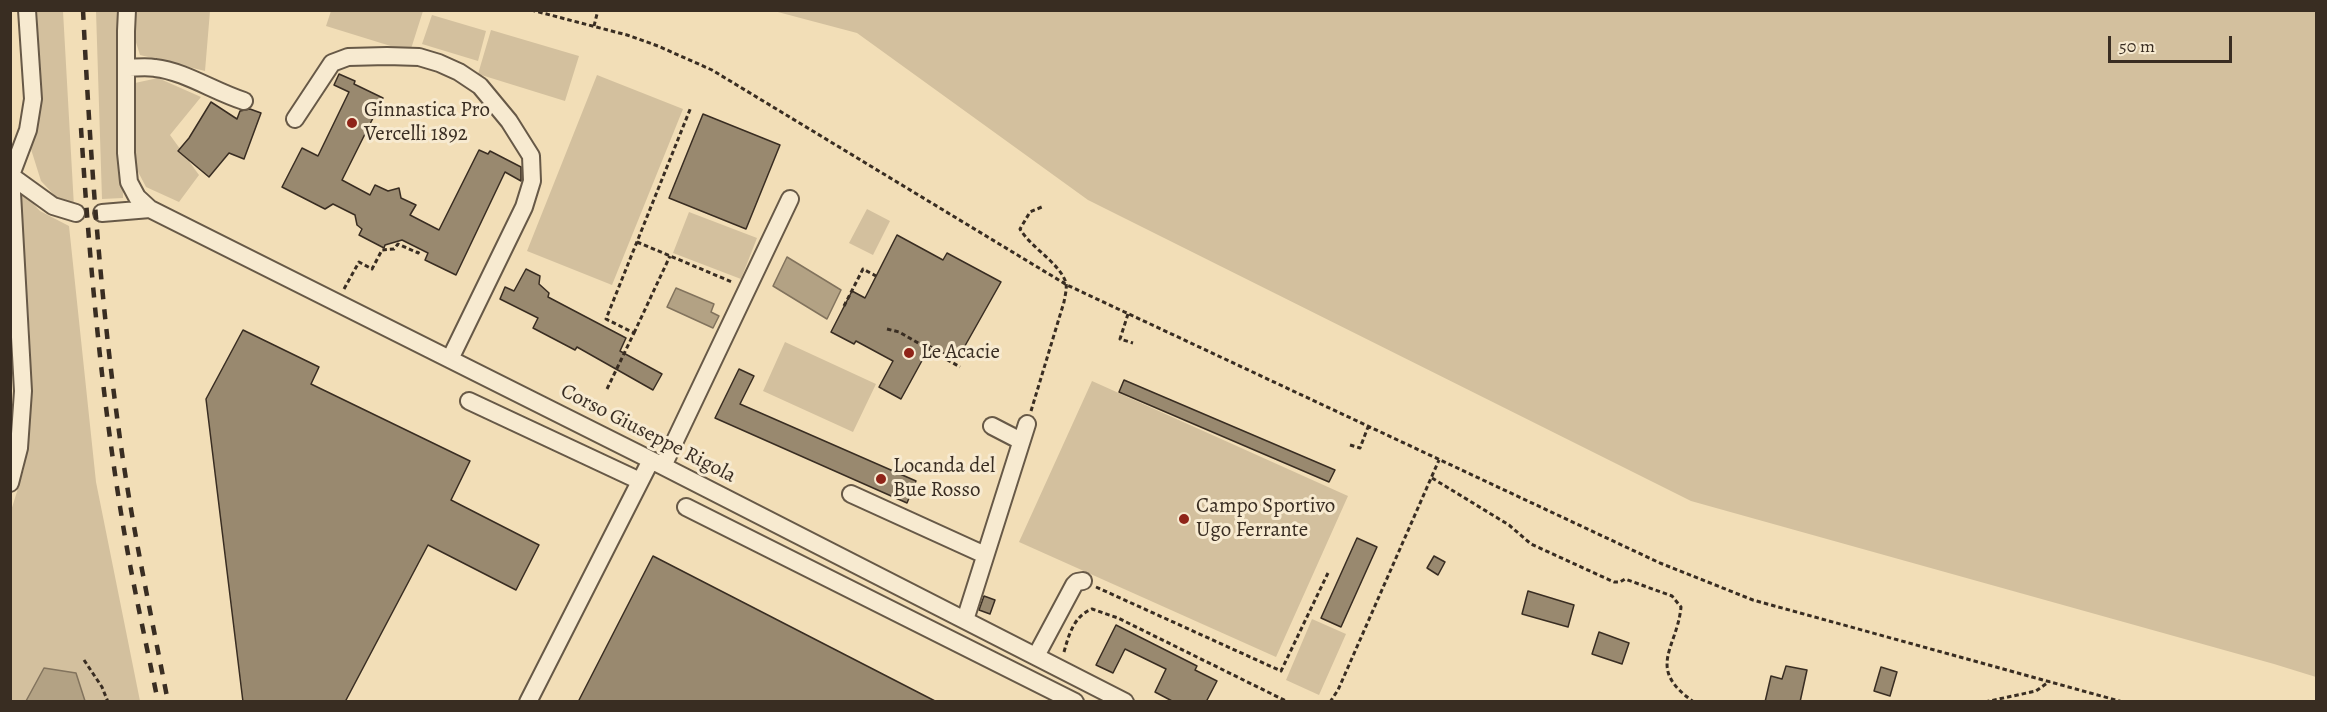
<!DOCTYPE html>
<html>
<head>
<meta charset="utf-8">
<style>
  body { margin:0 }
  #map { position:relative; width:2327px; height:712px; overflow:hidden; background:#f2deb7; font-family:Alegreya,serif }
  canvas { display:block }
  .frame { position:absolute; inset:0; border:12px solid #392d22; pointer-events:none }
  .scale { position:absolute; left:2108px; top:36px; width:124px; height:27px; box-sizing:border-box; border:3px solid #392d22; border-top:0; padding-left:8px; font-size:18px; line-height:21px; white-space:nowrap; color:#392d22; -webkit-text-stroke:4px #f7ead0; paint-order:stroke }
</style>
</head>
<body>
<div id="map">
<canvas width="2327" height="712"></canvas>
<div class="frame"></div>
<div class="scale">50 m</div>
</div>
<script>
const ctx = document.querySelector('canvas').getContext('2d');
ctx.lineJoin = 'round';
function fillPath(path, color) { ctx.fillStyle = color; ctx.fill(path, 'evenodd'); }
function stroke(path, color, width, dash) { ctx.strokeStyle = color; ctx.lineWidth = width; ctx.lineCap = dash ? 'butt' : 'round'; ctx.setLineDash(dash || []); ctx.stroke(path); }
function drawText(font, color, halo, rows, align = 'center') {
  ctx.font = font + ' Alegreya,serif'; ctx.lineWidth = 6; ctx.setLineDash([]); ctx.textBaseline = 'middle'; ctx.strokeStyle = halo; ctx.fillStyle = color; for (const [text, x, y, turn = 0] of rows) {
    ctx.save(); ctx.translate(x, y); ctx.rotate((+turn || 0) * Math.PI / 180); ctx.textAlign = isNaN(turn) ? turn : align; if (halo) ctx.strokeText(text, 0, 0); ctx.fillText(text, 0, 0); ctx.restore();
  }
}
const green = new Path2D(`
  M37,11H63L74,207L59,200L41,181L30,146L41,98Z
  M96,11H120L123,198L102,199Z
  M135,11H210L205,71L140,55L132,30Z
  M331,11L420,10L423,11L410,52L326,26Z
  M774,11H2316V677L2274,664L1691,501L1088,200L857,33Z
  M432,15L486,31L478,61L422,44Z
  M491,30L579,56L565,101L478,74Z
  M597,75L683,109L612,285L527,251Z
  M158,78L201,97L170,135L199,175L179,202L146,187L135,166V83Z
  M19,189L40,211L69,226L96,482L140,701H11L10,514L24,469L31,397L30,336Z
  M867,209L890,221L873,255L849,243Z
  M689,212L757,238L741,279L673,253Z
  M785,342L876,384L853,432L763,391Z
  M1092,381L1348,496L1276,657L1019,542Z
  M1312,619L1346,634L1319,695L1286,680Z`);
const water = new Path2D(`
  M787,257L841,290L827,319L773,286Z
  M676,288L714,304L711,312L719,316L713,328L667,307Z
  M44,668L76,673L85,701H26Z`);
const building = new Path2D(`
  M339,74L355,81L354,84L383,98L342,180L370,195L375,185L388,191L399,188L401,198L416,205L410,215L439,230L479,150L488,154L490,151L521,167V181L505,172L456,275L425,260L428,253L402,240L385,245L384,248L359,235L362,229L357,225L355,215L333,204L325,209L282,187L302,148L318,156L349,92L334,85Z
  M211,102L237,119L240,111L250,109L261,113L244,159L229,153L209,177L178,151L189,138Z
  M703,114L780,145L746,229L669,198Z
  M897,235L943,260L947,253L1001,282L957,360L930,346L901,399L879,387L893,361L856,341L854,344L831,332L852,291L865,298Z
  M526,269L540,276L539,284L549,293L548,297L626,338L620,351L662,374L653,390L577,347L575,350L533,328L538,318L500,299L505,287L514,291Z
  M243,330L319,367L311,384L470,461L451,500L539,545L516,590L428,545L345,702H243L206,399Z
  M739,369L754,376L740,404L916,481L907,503L715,418Z
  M1124,380L1335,470L1329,482L1119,392Z
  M1357,538L1377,547L1341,627L1321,618Z
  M653,556L937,702H578Z
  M1434,556L1445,562L1438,575L1427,568Z
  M1528,591L1574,605L1568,627L1522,614Z
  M984,596L995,600L990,614L979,610Z
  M1116,625L1197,666L1195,670L1217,681L1206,702H1174L1155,692L1166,669L1125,649L1113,673L1096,665Z
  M1599,632L1629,643L1622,664L1592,654Z
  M1786,666L1807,670L1800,702H1765L1771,676L1782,679Z
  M1881,667L1897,672L1890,696L1874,691Z`);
const path = new Path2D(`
  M531,10L627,35L658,46L712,70L1067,285L1660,563L1753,600L2123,702
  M594,26L598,10
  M637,242L732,282
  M344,289L359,262L372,269L382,250L394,249L398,244L418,253L420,249
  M844,306L863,269L876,276
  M1128,314L1120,339L1133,343
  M887,329L899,332L960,367
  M634,333L670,256
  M607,389L634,333L606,319L691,107
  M1031,411L1064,302C1065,296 1067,289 1066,283C1060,263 1031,248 1020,229L1030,212L1044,206
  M1350,445L1360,448L1368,427
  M1432,478L1509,525L1531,544L1614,582H1620L1625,579L1672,596L1681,607C1677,649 1645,668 1694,702
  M1096,587L1281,671L1328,573
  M1064,652C1069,634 1074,616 1092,609L1118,618L1288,702
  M84,660L102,687L108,702
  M1330,702L1338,690L1439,460
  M1985,702L2036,691L2050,681`);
const minor = new Path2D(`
  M127,10L126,31V153L129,182L137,197L150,209L651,460L1125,702
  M126,68C135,68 145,66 155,68C184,71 215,92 244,101
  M295,119L332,63L348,57L387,56L419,57L439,63L459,72L480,86L509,121L531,156L532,181L524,207L450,359
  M10,175L53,206L76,213
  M102,213L150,209
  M469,401L640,481
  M992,426L1021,441
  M663,466L790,199
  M10,483L19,448L23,391L11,175L28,130L33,99L27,10
  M851,494L985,555
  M686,507L1075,702
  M965,620L1027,424
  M1036,656L1074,585L1077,582L1083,581
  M528,702L651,460`);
const rail = new Path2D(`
  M83,10C90,148 99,287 118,424C130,517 150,609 168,702
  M81,128C90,270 103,414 128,554C137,603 148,652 158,702`);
const markers = [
  [352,123,6,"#8f2418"],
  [909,353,6,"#8f2418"],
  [881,479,6,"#8f2418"],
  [1184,519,6,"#8f2418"]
];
const poiNames = [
  ["Ginnastica Pro",364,111],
  ["Vercelli 1892",364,135],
  ["Le Acacie",921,353],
  ["Locanda del",893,467],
  ["Bue Rosso",893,491],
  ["Campo Sportivo",1196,507],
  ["Ugo Ferrante",1196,531]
];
const streetNames = [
  ["Corso Giuseppe Rigola",648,434,27]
];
fillPath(green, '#d3c09e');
fillPath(water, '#b3a284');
stroke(water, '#82735d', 1.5);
fillPath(building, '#99896f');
stroke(building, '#392d22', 1.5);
stroke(minor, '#675947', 20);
stroke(path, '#392d22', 3, [4.5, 3]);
stroke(minor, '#f7ead0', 16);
stroke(rail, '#392d22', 4.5, [10, 10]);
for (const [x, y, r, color] of markers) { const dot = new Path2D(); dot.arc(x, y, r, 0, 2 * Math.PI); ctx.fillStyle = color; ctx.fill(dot); stroke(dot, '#f7ead0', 2); }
drawText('21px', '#392d22', '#f7ead0', poiNames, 'left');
drawText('21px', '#392d22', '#f7ead0', streetNames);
</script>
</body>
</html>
